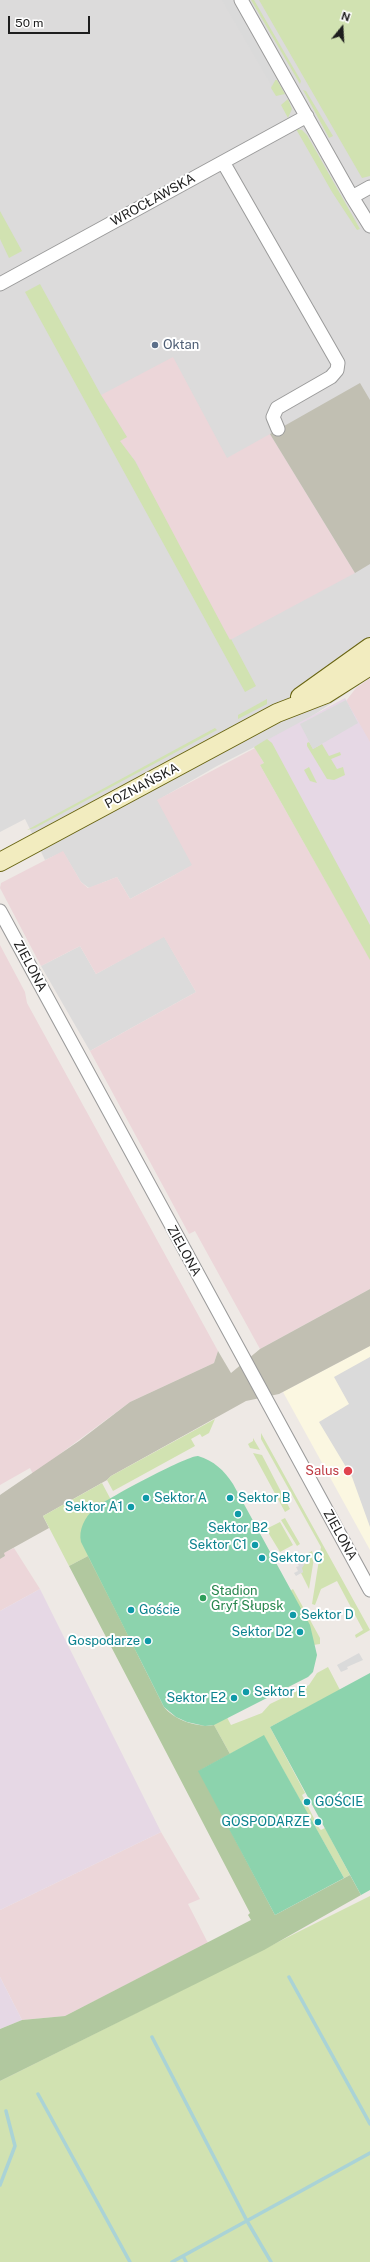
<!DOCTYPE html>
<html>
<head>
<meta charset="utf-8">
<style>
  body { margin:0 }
  #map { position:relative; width:370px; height:2262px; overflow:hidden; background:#eee9e5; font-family:"Public Sans",sans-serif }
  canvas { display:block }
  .north { position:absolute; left:322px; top:8px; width:40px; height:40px; -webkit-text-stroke:3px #fff; paint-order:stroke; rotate:18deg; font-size:11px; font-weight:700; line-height:16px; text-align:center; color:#1e1e1e }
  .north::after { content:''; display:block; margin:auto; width:14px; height:18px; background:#1e1e1e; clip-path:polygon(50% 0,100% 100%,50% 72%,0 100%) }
  .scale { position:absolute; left:8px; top:16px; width:82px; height:18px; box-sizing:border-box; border:2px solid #1e1e1e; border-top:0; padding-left:5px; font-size:12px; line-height:14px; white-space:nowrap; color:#1e1e1e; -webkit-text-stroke:3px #fff; paint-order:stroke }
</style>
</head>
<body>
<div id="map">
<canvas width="370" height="2262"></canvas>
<div class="north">N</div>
<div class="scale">50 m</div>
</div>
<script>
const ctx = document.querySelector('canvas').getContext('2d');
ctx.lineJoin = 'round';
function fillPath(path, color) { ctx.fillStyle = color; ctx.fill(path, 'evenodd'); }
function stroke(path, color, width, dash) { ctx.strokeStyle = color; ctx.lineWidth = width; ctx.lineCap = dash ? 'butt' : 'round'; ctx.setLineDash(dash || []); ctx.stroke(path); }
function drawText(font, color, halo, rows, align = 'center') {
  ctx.font = font + ' "Public Sans",sans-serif'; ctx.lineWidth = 4; ctx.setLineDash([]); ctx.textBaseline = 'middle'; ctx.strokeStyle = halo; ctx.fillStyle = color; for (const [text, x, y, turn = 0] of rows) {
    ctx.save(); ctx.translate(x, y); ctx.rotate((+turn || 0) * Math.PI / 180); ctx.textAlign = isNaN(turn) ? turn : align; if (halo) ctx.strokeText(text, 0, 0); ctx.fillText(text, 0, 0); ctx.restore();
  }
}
const residential = new Path2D(`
  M0,0H370V678L300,724L217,766L158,800L193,865L130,899L117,877L89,888L81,882L63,852L45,860L25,819L0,832Z
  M164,936L196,992L90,1051L41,966L80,946L96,974Z`);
const commercial = new Path2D(`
  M173,357L227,458L270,434L355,573L230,640L171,536L136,462L119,441L127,437L101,395Z
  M370,678V742H369L346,701L356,688Z
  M255,748L264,763L260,765L370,959V1289L260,1349L195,1231L189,1234L90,1051L196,992L164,937L96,974L80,946L41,966L0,888L1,883L63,851L81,882L88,888L117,877L130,899L162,882L192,865L157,800Z
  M0,945L25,992L27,1003L218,1351L214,1363L130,1402L33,1474L30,1468L0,1485Z
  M14,1548L40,1589L0,1611V1559L5,1556L3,1553Z
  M161,1832L200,1899L188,1904L208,1943L65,2016L22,2020L0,1977V1910Z`);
const industrial = new Path2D(`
  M345,698L370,742V959L260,765L264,763L254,747Z
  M40,1589L161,1832L0,1910V1611Z
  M0,1977L22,2020L0,2029Z`);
const education = new Path2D(`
  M370,1346V1550L283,1392Z`);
const construction = new Path2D(`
  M360,383L370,400V564L355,573L270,434Z
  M370,1289V1346L279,1394L246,1401L111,1476L107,1480L43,1516L49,1528L4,1553L5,1556L0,1559V1495L79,1441L130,1402L214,1363L218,1351L231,1373L260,1349Z`);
const grass = new Path2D(`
  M251,0H254L301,81L300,84Z
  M259,0H370V176L362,178Z
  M274,80H277L285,94L276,96L271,88Z
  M303,90L306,91L333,136L329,138Z
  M288,99L292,109L288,118L281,105Z
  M296,129L302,130L307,135L360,229L357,230L332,192Z
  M0,211L22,251L9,258L0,239Z
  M40,284L101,395L127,437L120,441L135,461L224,629L230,640L231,639L256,686L245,692L25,292Z
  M267,699V704L238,719V715Z
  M215,728L217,730L35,828L27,830Z
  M267,739L272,743L370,925V960L260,765L264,763L254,747Z
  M309,742L313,749L322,744L329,756L340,752L341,755L331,759L337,769L343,767L345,775L334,780L327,779L307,746V743Z
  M309,767L317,783L310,781L304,770Z
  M215,1419L209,1433L202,1437L200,1434L191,1439L195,1446L113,1491L107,1480L111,1476Z
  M261,1433L370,1630L356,1638L355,1635L363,1630L337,1581L321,1589L315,1605L312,1604L321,1547L261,1439Z
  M253,1438L260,1450L250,1448L248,1444L253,1441Z
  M253,1453L262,1455L290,1509L285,1512Z
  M102,1483L231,1725L262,1713L270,1704L309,1685L317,1673L328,1667L340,1690L270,1727L305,1793L302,1795L319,1828L321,1830L325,1828L350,1875L344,1878L264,1736L230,1754L214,1725L176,1717L125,1634L88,1556L69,1566L43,1516Z
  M285,1518L300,1544L297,1546L281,1520Z
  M280,1522L293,1545L280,1552L266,1529Z
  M312,1551L314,1558L309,1589L301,1573L303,1572L301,1568L305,1559L308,1557L307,1554Z
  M293,1589L320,1638V1644L313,1645L290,1591Z
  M370,1896V2262H0V2081Z`);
const forest = new Path2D(`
  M88,1556L164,1707C174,1720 198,1728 214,1725L230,1754L199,1771L275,1915L350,1875L361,1895L264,1950L0,2081V2029L22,2020L65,2016L251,1920L248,1915L250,1913L69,1566Z`);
const pitch = new Path2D(`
  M198,1456C214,1461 224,1470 233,1484L310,1625L317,1655L313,1672L308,1677L214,1725L205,1726L187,1722L176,1717L164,1707L81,1542C78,1530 85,1517 94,1509C104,1500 188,1455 198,1456Z
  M370,1673V1890L361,1895L270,1727Z
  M264,1735L344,1878L275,1915L198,1771Z`);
const parking = new Path2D(`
  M222,0H231L249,32L276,79L272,86Z
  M346,700L358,723L313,749L300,724Z
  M370,1357V1527L352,1477L319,1422L349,1404L334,1377Z
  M307,1554L308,1557L305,1559L306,1562L302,1568L303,1572L296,1576L294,1573L298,1571L296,1567L299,1566L297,1563L301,1560L299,1557Z
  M359,1653L363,1660L347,1667L348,1669L341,1672L337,1665Z`);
const stream = new Path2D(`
  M289,1977L370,2124
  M152,2037L247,2221L271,2262
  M38,2094L130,2262
  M0,2185L15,2146L6,2111
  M183,2256L186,2262
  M172,2262L370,2153`);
const street = new Path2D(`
  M241,0L352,197L370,226
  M223,162L338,363L337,370L331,377L277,408L273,417L278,429
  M352,197L370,187
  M0,284L307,116
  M0,911L370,1590`);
const secondary = new Path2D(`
  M300,697L370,647
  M0,862L277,713L326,694L370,666`);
const markers = [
  [155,345,4,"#5c6f8a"],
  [348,1471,5,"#e0444e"],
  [146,1498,4,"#0f9aa8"],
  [230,1498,4,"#0f9aa8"],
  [131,1507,4,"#0f9aa8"],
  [238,1514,4,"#0f9aa8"],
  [255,1545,4,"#0f9aa8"],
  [262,1558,4,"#0f9aa8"],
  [203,1598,4,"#2e9e5b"],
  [131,1610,4,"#0f9aa8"],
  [293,1615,4,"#0f9aa8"],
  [300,1632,4,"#0f9aa8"],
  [148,1641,4,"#0f9aa8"],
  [246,1692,4,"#0f9aa8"],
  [234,1698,4,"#0f9aa8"],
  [307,1802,4,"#0f9aa8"],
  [318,1822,4,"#0f9aa8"]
];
const streetNames = [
  ["WROCŁAWSKA",153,200,-29],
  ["POZNAŃSKA",142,786,-28],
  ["ZIELONA",30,966,62],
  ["ZIELONA",184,1251,61],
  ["ZIELONA",340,1535,61]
];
const serviceNames = [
  ["Oktan",163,345]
];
const healthNames = [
  ["Salus",339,1471]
];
const cultureNames = [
  ["Sektor A",154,1498],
  ["Sektor B",238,1498],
  ["Sektor A1",123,1507,"right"],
  ["Sektor B2",238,1528,"center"],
  ["Sektor C1",247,1545,"right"],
  ["Sektor C",270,1558],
  ["Goście",139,1610],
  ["Sektor D",301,1615],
  ["Sektor D2",292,1632,"right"],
  ["Gospodarze",140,1641,"right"],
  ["Sektor E",254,1692],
  ["Sektor E2",226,1698,"right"],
  ["GOŚCIE",315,1802],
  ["GOSPODARZE",310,1822,"right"]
];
const leisureNames = [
  ["Stadion",211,1591],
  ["Gryf Słupsk",211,1606]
];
fillPath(residential, '#dcdbdb');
fillPath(commercial, '#ecd6d9');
fillPath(industrial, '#e6d8e5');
fillPath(education, '#fbf7e1');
fillPath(construction, '#c1bfb2');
fillPath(grass, '#d1e2b1');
fillPath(forest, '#b1c89f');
fillPath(pitch, '#8cd3ad');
fillPath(parking, '#dadada');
stroke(stream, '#aad3d6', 3.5);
stroke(street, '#9b9b9b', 15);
stroke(secondary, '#686412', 20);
stroke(street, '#fff', 13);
stroke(secondary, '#f2ecbf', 18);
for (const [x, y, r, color] of markers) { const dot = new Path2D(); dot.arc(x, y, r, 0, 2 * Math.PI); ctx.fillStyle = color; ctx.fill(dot); stroke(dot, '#fff', 1.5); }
drawText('13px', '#1e1e1e', '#fff', streetNames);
drawText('13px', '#4e5e75', '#fff', serviceNames, 'left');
drawText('13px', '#be3a42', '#fff', healthNames, 'right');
drawText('13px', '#0d838f', '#fff', cultureNames, 'left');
drawText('13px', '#27864d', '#fff', leisureNames, 'left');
</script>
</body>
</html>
